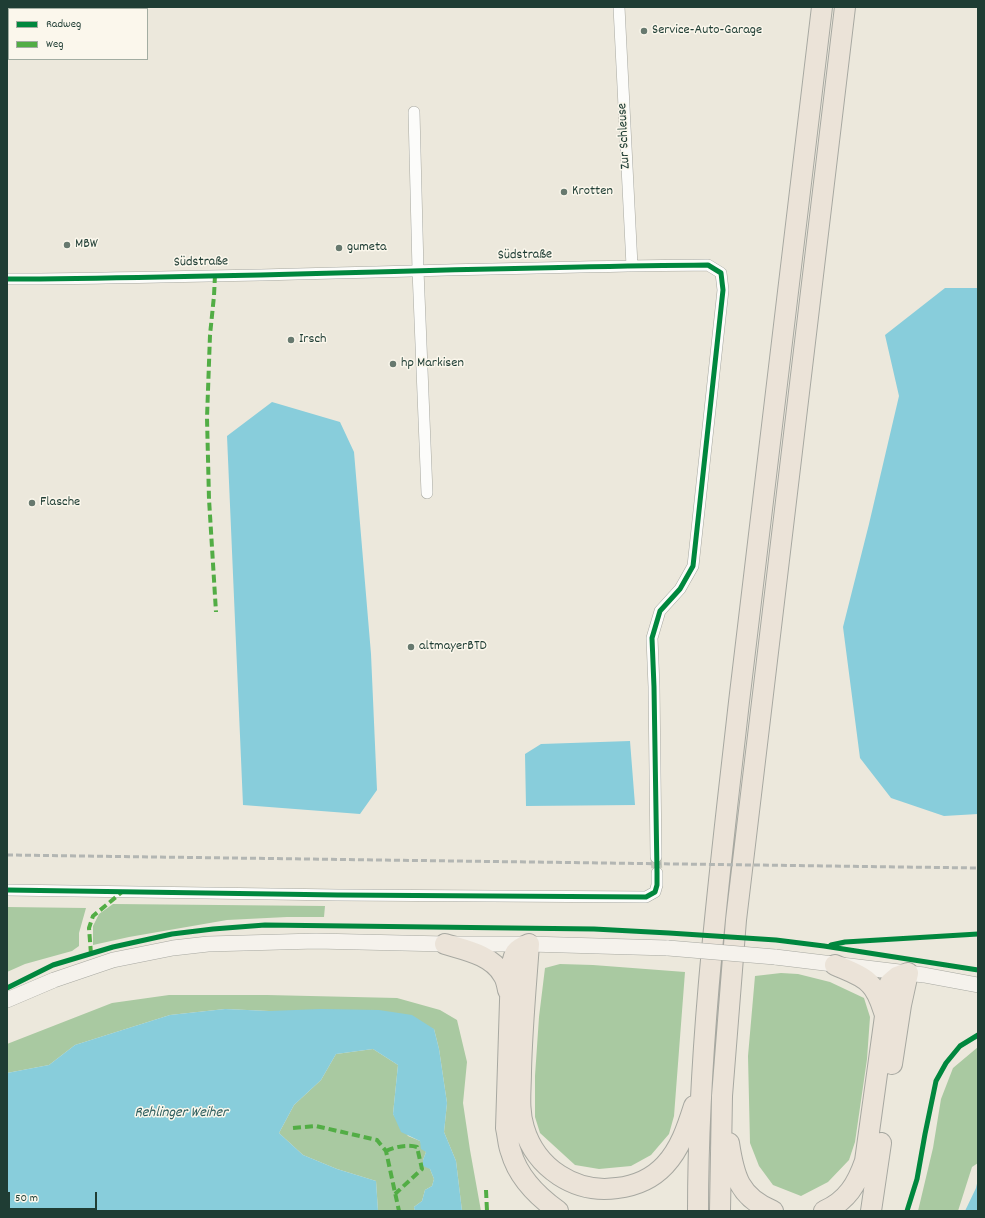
<!DOCTYPE html>
<html>
<head>
<meta charset="utf-8">
<style>
  body { margin:0 }
  #map { position:relative; width:985px; height:1218px; overflow:hidden; background:#ece8dc; font-family:Dekko,sans-serif }
  canvas { display:block }
  .frame { position:absolute; inset:0; border:8px solid #1f3d34; pointer-events:none }
  .legend { position:absolute; left:8px; top:8px; width:140px; height:52px; box-sizing:border-box; background:#fbf7ec; border:1px solid #a3ada2; margin:0; padding:5px 7px; list-style:none; font-size:12px; color:#1f3d34 }
  .legend li { display:flex; align-items:center; gap:8px; height:20px }
  .legend b { width:20px; border:1px solid #a3ada2 }
  .scale { position:absolute; left:8px; top:1192px; width:89px; height:18px; box-sizing:border-box; border:2px solid #1f3d34; border-top:0; padding-left:5px; font-size:12px; line-height:14px; white-space:nowrap; color:#1f3d34; -webkit-text-stroke:3px #fbf7ec; paint-order:stroke }
</style>
</head>
<body>
<div id="map">
<canvas width="985" height="1218"></canvas>
<div class="frame"></div>
<ul class="legend">
<li><b style="height:5px;background:#00873e"></b>Radweg</li>
<li><b style="height:5px;background:#52ad45"></b>Weg</li>
</ul>
<div class="scale">50 m</div>
</div>
<script>
const ctx = document.querySelector('canvas').getContext('2d');
ctx.lineJoin = 'round';
function fillPath(path, color) { ctx.fillStyle = color; ctx.fill(path, 'evenodd'); }
function stroke(path, color, width, dash) { ctx.strokeStyle = color; ctx.lineWidth = width; ctx.lineCap = dash ? 'butt' : 'round'; ctx.setLineDash(dash || []); ctx.stroke(path); }
function drawText(font, color, halo, rows, align = 'center') {
  ctx.font = font + ' Dekko,sans-serif'; ctx.lineWidth = 3; ctx.setLineDash([]); ctx.textBaseline = 'middle'; ctx.strokeStyle = halo; ctx.fillStyle = color; for (const [text, x, y, turn = 0] of rows) {
    ctx.save(); ctx.translate(x, y); ctx.rotate((+turn || 0) * Math.PI / 180); ctx.textAlign = isNaN(turn) ? turn : align; if (halo) ctx.strokeText(text, 0, 0); ctx.fillText(text, 0, 0); ctx.restore();
  }
}
const forest = new Path2D(`
  M113,904L325,906L324,917H287L227,920L129,937L93,945V926L99,914Z
  M7,907L86,908L79,933V946L72,951L25,964L7,972Z
  M560,964L593,965L685,972L674,1116L669,1134L651,1155L631,1166L599,1169L575,1165L540,1133L535,1117V1076L539,1017L545,968Z
  M781,973L798,974L830,982L864,998L870,1017L867,1059L855,1142L849,1160L828,1182L801,1196L773,1185L759,1166L750,1143L748,1056L755,976Z
  M169,995H267L397,998L440,1010L457,1020L467,1062L463,1103L470,1150L481,1211H462L456,1161L444,1132L447,1103L439,1049L434,1029L269,1011L225,1009L170,1015L75,1045L49,1065L7,1073V1044L112,1003Z
  M978,1047V1163L972,1167L958,1211H918L933,1148L941,1099L953,1068Z
  M373,1049L398,1065L393,1114L408,1136L420,1141L426,1152L423,1160L430,1169L434,1179L432,1186L425,1190L422,1201L414,1207L415,1211H378L376,1181L337,1169L303,1155L279,1133L294,1105L321,1080L336,1054Z`);
const water = new Path2D(`
  M945,288H978V814L944,816L891,798L860,758L843,627L869,524L899,396L885,335Z
  M272,402L340,422L354,452L371,654L377,790L360,814L243,805L227,436Z
  M630,741L635,805L526,806L525,754L541,744Z
  M225,1009L269,1011L321,1009L379,1010L412,1015L434,1029L439,1049L447,1103L444,1132L456,1161L462,1211H415L414,1207L422,1201L425,1190L432,1186L434,1179L430,1169L423,1166V1160L426,1152L421,1149L420,1141L401,1132L393,1114L398,1065L373,1049L336,1054L321,1080L294,1105L279,1133L303,1155L337,1169L376,1181L378,1211H7V1073L49,1065L75,1045L170,1015Z
  M978,1179V1211H965L976,1188Z`);
const streetTunnel = new Path2D(`
  M656,857L657,873`);
const street = new Path2D(`
  M619,7L632,266
  M414,112L418,270L427,493
  M7,279C241,278 474,267 708,265L721,273L723,290L693,566L680,589L660,611L652,638L654,687L656,857
  M7,890L338,895L646,897L655,892L657,885V873`);
const secondary = new Path2D(`
  M775,957L924,975L978,985
  M7,1000L54,980L113,960L173,948L208,944L316,941L445,944H529L668,948`);
const highway = new Path2D(`
  M445,944C465,950 492,955 503,975C506,979 507,985 508,990
  M835,965C846,970 862,975 870,984C878,992 881,1003 884,1012
  M892,1064L901,1005L908,973
  M729,1143C734,1176 739,1197 773,1211
  M558,1211C537,1196 518,1177 511,1152C508,1145 508,1136 506,1128L511,969C514,953 514,950 529,944C526,986 522,1028 521,1071C521,1090 518,1109 524,1128C536,1168 575,1194 617,1188C635,1186 652,1179 665,1165C680,1149 687,1128 694,1106
  M698,1211C698,1040 720,871 739,702C766,470 795,239 822,7
  M720,1211L722,1096L736,920L845,7
  M824,1211C847,1201 857,1184 865,1161L885,1016L887,990L890,983L897,977L908,973
  M871,1211L881,1143`);
const rail = new Path2D(`
  M7,855L978,868`);
const secondaryBridge = new Path2D(`
  M668,948L775,957`);
const quiet = new Path2D(`
  M215,275L214,296L210,335L207,418L209,499L216,612
  M91,954L89,928L93,916L122,892
  M293,1128L316,1126L377,1140L386,1151L399,1211
  M386,1151C395,1147 407,1144 417,1147L422,1169L395,1194
  M486,1190L487,1211`);
const cycleway = new Path2D(`
  M7,279C241,278 474,267 708,265L721,273L723,290L693,566L680,589L660,611L652,638L654,687L657,873V885L655,892L646,897L338,895L7,890
  M831,945L845,942L978,934
  M7,988L53,965L113,947L172,934L213,929L265,925L594,929L669,933L776,940L824,946L978,970
  M907,1211L917,1179L925,1134L936,1081L946,1063L960,1046L978,1035`);
const markers = [
  [644,31,4,"#67796f"],
  [564,192,4,"#67796f"],
  [67,245,4,"#67796f"],
  [339,248,4,"#67796f"],
  [291,340,4,"#67796f"],
  [393,364,4,"#67796f"],
  [32,503,4,"#67796f"],
  [411,647,4,"#67796f"]
];
const poiNames = [
  ["Service-Auto-Garage",652,31],
  ["Krotten",572,192],
  ["MBW",75,245],
  ["gumeta",347,248],
  ["Irsch",299,340],
  ["hp Markisen",401,364],
  ["Flasche",40,503],
  ["altmayerBTD",419,647]
];
const streetNames = [
  ["Zur Schleuse",625,136,-93],
  ["Südstraße",525,256,-1],
  ["Südstraße",201,263,-1]
];
const waterNames = [
  ["Rehlinger Weiher",181,1114]
];
fillPath(forest, '#a9c9a1');
fillPath(water, '#88cddb');
stroke(streetTunnel, '#c3c6ba', 11, [11, 5.5]);
stroke(street, '#a7a8a1', 12);
stroke(secondary, '#a7a8a1', 16);
stroke(highway, '#a7a8a1', 22);
stroke(street, '#fcfcfa', 11);
stroke(secondary, '#f5f2ec', 15);
stroke(highway, '#ebe3d8', 20);
stroke(rail, '#b3b6b3', 3, [6, 3]);
stroke(secondaryBridge, '#a7a8a1', 16, []);
stroke(secondaryBridge, '#f5f2ec', 15);
stroke(quiet, '#52ad45', 4, [8, 4]);
stroke(cycleway, '#00873e', 5);
for (const [x, y, r, color] of markers) { const dot = new Path2D(); dot.arc(x, y, r, 0, 2 * Math.PI); ctx.fillStyle = color; ctx.fill(dot); stroke(dot, '#fbf7ec', 1.5); }
drawText('14px', '#1f3d34', '#fbf7ec', poiNames, 'left');
drawText('14px', '#1f3d34', '#fbf7ec', streetNames);
drawText('italic 15px', '#2e5e5e', '#fbf7ec', waterNames);
</script>
</body>
</html>
